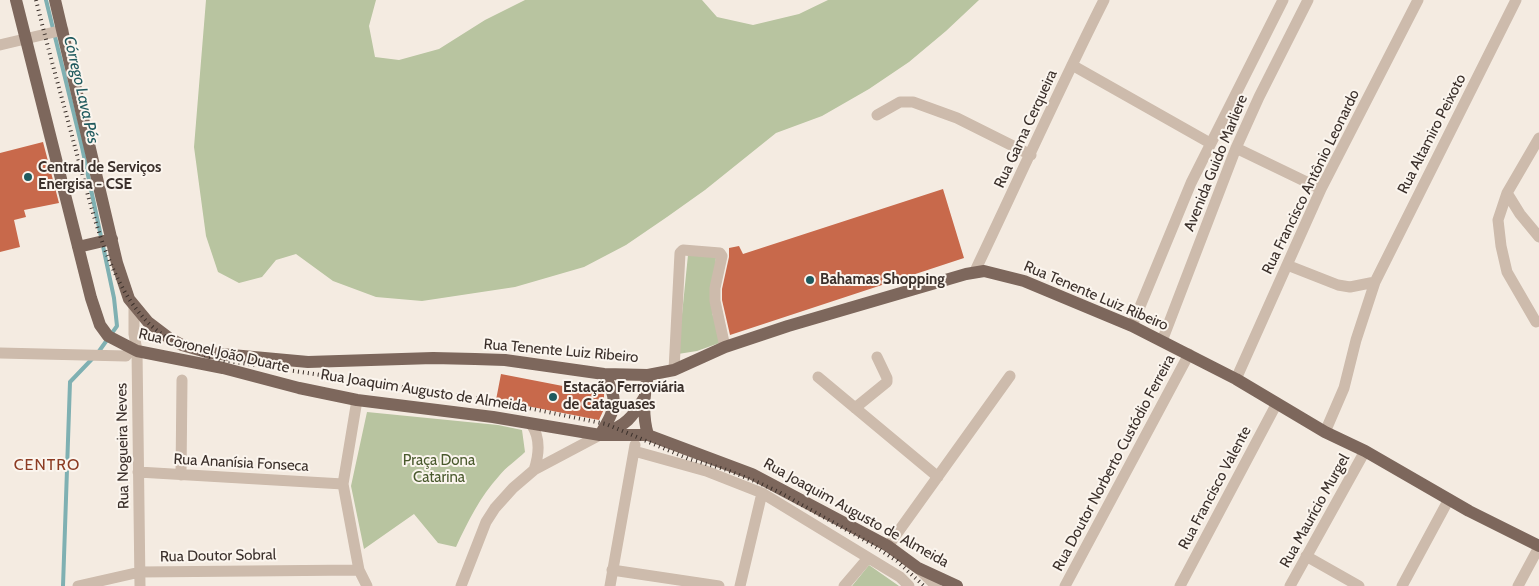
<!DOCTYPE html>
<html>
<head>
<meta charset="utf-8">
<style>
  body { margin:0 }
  canvas { display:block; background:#f4ebe1 }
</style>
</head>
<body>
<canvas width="1539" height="586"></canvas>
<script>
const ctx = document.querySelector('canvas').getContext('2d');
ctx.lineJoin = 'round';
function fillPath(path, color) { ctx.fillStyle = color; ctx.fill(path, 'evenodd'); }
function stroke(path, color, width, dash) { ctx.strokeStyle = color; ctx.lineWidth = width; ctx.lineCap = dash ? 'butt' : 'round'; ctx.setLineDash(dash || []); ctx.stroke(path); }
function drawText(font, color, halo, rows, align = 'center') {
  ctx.font = font + ' Cabin,sans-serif'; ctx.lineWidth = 4; ctx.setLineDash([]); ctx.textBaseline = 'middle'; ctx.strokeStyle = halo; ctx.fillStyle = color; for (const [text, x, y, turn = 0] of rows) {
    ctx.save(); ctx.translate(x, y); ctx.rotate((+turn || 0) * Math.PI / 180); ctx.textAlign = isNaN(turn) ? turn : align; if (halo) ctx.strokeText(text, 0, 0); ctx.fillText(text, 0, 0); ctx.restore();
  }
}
const green = new Path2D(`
  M206,0H376L369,26L375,57L399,60L439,49L485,20L525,0H702L717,17L753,25L799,14L828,0H979L946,31L909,62L869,89L822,116L776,133L705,190L667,217L626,245L584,267L515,287L422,301L376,297L333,281L296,254L276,260L262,277L239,283L218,272L206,236L194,147Z
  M688,255L716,257L712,313L722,342L697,351L678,354Z
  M367,412L498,425L522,430L525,452C517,460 506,467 499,476C480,497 468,521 456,547L438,543L414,514L364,549L351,486Z
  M869,565L899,586H852Z`);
const stream = new Path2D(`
  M46,0L82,147L114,298L117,326L97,354
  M63,586L70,382L92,359`);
const building = new Path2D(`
  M43,142L59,203L24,210L26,217L14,220L20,247L0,252V153Z
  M943,189L964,258L730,335L722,300V289L729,257V248L739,246L743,254Z
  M501,374L604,394V409L599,420L496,400Z`);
const minor = new Path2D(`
  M0,45L63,30
  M1072,65L1210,143
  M877,115L900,102H913L957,118L1031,155
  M1236,148L1321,189
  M1507,193L1520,214L1539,237
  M1287,265L1338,285L1350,287L1375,282
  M975,271C1018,181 1059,89 1104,0
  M134,306V334L137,351L140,586
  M1536,322L1507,272L1501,246L1498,220L1507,193L1539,138
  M1132,326L1191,183L1283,0
  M1162,341L1236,148L1259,97L1308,0
  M0,353L126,356L131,349
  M674,370L680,253L683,250L720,253L722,256L715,288V301L725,347
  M818,377L938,477
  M1236,379L1321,189L1418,0
  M357,400L343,484L359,570L367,586
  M855,408L887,382V378L877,357
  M531,424C541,438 539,455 534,470
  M1325,432L1344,388L1356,340L1375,282L1516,0
  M634,451L706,471L762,493L900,577L909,586
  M138,472L343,484
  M181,475L182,380
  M888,546L1010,376
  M1306,556L1359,586
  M612,570L719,586
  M921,571L936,586
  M78,586L140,572L359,570
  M461,586L486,522L495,508L513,488L534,470L600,435
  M610,586L635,445
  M740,586L762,493
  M844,586L868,558
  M1065,586L1189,354
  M1180,586L1277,403
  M1290,586L1365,451
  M1402,586L1449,499
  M1518,586L1539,547`);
const major = new Path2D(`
  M16,0L91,298L100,325L108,336L137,351L223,368L299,388L357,400L493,417L600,435H648L752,474L888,546L918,568L957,586
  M55,0L117,263L129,299L148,322L169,338L182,345L210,353L308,362L433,358L475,359L505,360L604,374L648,375L674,370L725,347L788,326L966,274L984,271L1024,281L1132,326L1236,379L1325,432L1365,451L1469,511L1539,546
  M78,247L112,239
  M605,433C626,425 632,418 644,398
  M600,435C615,409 620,402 604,374
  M648,435C642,414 644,396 648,375`);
const rail = new Path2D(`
  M36,0C48,49 62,98 75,147C90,201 105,274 142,316C162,340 192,352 221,360L494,401L606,424L689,459L724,469L757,482L779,492L873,545L897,561L924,586`);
const markers = [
  [28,177,5,"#1f5a5e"],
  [810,280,5,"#1f5a5e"],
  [553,397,5,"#1f5a5e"]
];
const streetNames = [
  ["Rua Gama Cerqueira",1026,129,-65],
  ["Rua Altamiro Peixoto",1432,134,-63],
  ["Avenida Guido Marliere",1216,163,-68],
  ["Rua Francisco Antônio Leonardo",1311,182,-64],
  ["Rua Tenente Luiz Ribeiro",1096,296,23],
  ["Rua Coronel João Duarte",214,351,13],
  ["Rua Tenente Luiz Ribeiro",561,351,5],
  ["Rua Joaquim Augusto de Almeida",424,391,9],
  ["Rua Nogueira Neves",123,446,-91],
  ["Rua Ananísia Fonseca",241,463,3],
  ["Rua Doutor Norberto Custódio Ferreira",1114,463,-62],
  ["Rua Francisco Valente",1215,488,-62],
  ["Rua Maurício Murgel",1315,511,-61],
  ["Rua Joaquim Augusto de Almeida",856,513,29],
  ["Rua Doutor Sobral",218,556,-1]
];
const poiNames = [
  ["Central de Serviços",38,168],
  ["Energisa - CSE",38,185],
  ["Bahamas Shopping",820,280],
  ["Estação Ferroviária",563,388],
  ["de Cataguases",563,405]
];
const parkNames = [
  ["Praça Dona",439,461],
  ["Catarina",439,478]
];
const waterNames = [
  ["Córrego Lava Pés",81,90,77]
];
const neighbourhoodNames = [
  ["CENTRO",47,465]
];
fillPath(green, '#b8c4a0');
stroke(stream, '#7fb0b2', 4);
fillPath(building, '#c8694b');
stroke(minor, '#cdbbac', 11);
stroke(major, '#7d675c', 12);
stroke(rail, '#3b302b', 4, [1, 4]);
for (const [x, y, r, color] of markers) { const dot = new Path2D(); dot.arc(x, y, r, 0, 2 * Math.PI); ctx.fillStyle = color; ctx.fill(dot); stroke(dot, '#fbf5ee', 2); }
drawText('15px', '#3b302b', '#fbf5ee', streetNames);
drawText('bold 15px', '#3b302b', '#fbf5ee', poiNames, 'left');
drawText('15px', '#4a5a2e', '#fbf5ee', parkNames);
drawText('italic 16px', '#1f5a5e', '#fbf5ee', waterNames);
ctx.letterSpacing = '1px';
drawText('16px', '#8c3b22', '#fbf5ee', neighbourhoodNames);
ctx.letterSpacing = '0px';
</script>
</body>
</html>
